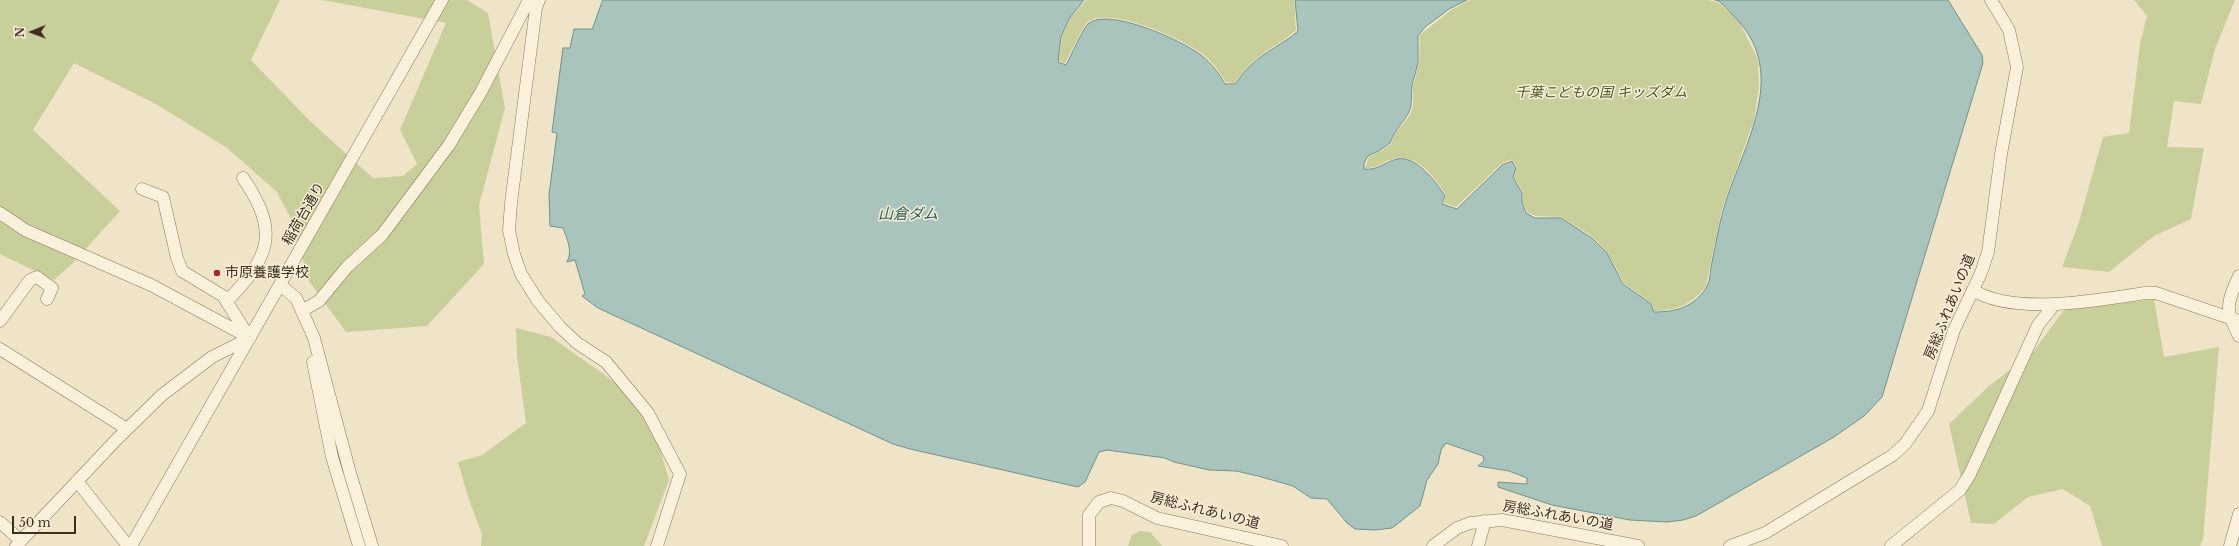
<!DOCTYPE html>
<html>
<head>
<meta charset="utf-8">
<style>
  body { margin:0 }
  #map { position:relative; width:2239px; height:546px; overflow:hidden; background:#f0e4c8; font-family:"Libre Baskerville",serif }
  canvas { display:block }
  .north { position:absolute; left:12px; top:12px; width:40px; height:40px; -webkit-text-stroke:3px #f7eed8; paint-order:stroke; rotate:269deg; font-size:11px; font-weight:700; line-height:16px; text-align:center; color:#3d2e20 }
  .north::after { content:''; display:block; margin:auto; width:14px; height:18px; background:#3d2e20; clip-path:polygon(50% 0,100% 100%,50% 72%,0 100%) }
  .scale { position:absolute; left:12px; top:516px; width:64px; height:18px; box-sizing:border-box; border:2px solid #3d2e20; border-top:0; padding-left:5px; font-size:12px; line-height:14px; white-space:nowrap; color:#3d2e20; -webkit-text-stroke:3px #f7eed8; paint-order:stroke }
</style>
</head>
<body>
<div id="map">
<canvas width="2239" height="546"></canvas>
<div class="north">N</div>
<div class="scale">50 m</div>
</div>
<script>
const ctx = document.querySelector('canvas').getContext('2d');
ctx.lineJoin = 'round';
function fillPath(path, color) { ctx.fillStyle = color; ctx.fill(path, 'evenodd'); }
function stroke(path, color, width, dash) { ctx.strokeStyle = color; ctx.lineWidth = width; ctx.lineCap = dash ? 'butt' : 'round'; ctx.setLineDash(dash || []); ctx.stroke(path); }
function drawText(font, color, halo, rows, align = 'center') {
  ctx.font = font + ' "Libre Baskerville","Noto Sans JP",serif'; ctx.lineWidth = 3; ctx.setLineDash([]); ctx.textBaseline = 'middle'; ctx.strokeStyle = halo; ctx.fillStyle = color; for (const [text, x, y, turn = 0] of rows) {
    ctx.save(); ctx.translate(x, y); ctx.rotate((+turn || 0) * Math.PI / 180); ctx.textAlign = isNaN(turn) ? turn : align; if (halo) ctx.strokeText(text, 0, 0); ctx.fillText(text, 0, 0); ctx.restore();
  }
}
const green = new Path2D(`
  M0,0H280L251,60L309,120L373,178L403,176L417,164L400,130L446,23L322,0H467L488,13L505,108L479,205L484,264L427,326L346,332L309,281L290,217L277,192L227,148L156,104L74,63L33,130L120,211L73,263L54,280L0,254Z
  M1086,0H1294L1296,30C1283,43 1264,50 1251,63C1245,69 1240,76 1234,83L1225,82C1219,70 1211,60 1200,52C1181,39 1107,4 1087,23C1081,29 1070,54 1065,63L1059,61L1062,37L1070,19Z
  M1470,0H1707L1718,2L1739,21L1758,60L1759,86L1754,120L1722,209L1706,286C1692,304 1678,310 1655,311L1652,304L1624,283L1608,253L1592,236L1561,217L1536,216L1527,212L1523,202V192L1514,177L1517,167L1512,159L1501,164L1456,207L1444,203L1446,195C1436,180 1419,155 1397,158C1386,159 1377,169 1365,168L1369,157L1380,152L1391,144L1395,134L1410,115L1413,106V86L1419,64L1420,35L1451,10Z
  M2134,0H2235L2215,49L2201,104L2174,101L2167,147L2204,148L2191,219L2154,236L2109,272L2062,267L2078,225L2103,137L2129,133L2140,44L2147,16Z
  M2154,299L2164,357L2219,347L2203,540L2200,546H2102L2090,506L2063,489L2028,497L1994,524L1971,523L1949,424L1989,386L2033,352L2064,310Z
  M516,328L551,337L605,375L649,411L669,480L644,546H481L482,534L468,497L458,462L482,455L526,423L517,357Z
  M1140,531L1150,532L1162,546H1128L1132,535Z`);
const water = new Path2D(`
  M603,0H1084L1069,19L1061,37L1058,62L1066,65C1071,56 1082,30 1088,24C1107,6 1183,41 1201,55C1212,64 1218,72 1225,84H1235C1240,78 1245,70 1251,65C1265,51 1284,44 1298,31L1295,0H1467L1449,9L1425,27L1418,36V63L1412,85L1411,106L1408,114L1394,134L1390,143L1379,151L1368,156L1364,163V169C1377,171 1385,162 1397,159C1416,155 1436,182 1445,196L1442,204L1457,209L1502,165L1512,161L1516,168L1513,177L1522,193V202L1526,213L1535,218H1561L1592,238L1607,253L1623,284L1651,304L1654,312C1676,312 1694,307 1706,288C1710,282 1710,274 1711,267C1715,249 1718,229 1723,211C1736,164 1770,109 1759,60C1753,33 1737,19 1719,1L1715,0H1948L1982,55L1983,63L1882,397L1864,416L1834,437L1696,516L1683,520L1667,522L1630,520L1552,505L1498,487V482L1527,484V478L1509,471L1478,466L1484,461L1483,456L1446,443L1441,450L1438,464L1427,480L1420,506L1392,528L1375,530L1355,529L1347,523L1327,499L1311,498L1293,486L1258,476L1236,471L1209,470L1174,462L1165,458L1107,450L1099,452L1085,482L1078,487L910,449L893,444L598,308L582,296L585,294L575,260L567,262C573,251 567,239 563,228L550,226L549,195L557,133L552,132L563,48H570L574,29H592Z`);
const minor = new Path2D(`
  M539,0L536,8L511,203L509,230L514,254L521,274L538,301L560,327L577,343L606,362L648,413L680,474L657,546
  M142,189L163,197L177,258L182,271L223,296L249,337
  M0,213L25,230L151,285L250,338
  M2239,276C2227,303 2224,309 2239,336
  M280,285L296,298L314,338L350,473L372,546
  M1973,290C2014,316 2099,300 2145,293H2156L2239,321
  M227,301C270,257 280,232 243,178
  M303,310L319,301L347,267L382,235L449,145L481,92L529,0
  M0,321L30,280L37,277L52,288L47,299
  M0,349L127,429
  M313,362L332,457L359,546
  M77,481L128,546
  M0,522L21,541
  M16,546L117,439L162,395L212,357L250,338
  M131,546L442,0
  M1089,546V515L1099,502L1111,498L1123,501L1157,518L1282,546
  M1433,546L1457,528L1470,523L1502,520L1638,546
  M1478,546L1485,521
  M1730,546L1765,533L1893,455L1905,444L1928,411L1954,330L1981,273L1988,252L2001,154L2017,67L2009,30L1991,0
  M1891,546L1960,490L1970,474L2038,325L2055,304
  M2230,546L2239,514`);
const markers = [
  [217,273,4,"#9e2a2b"]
];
const parkNames = [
  ["千葉こどもの国 キッズダム",1601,93]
];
const streetNames = [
  ["稲荷台通り",304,214,-60],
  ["房総ふれあいの道",1950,307,-68],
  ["房総ふれあいの道",1205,511,14],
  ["房総ふれあいの道",1558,516,10]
];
const poiNames = [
  ["市原養護学校",225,273]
];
const waterNames = [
  ["山倉ダム",908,215]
];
fillPath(green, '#c9cf9b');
fillPath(water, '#a9c4bc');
stroke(water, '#6f938a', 1);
stroke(minor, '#8d765c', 13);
stroke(minor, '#faf1dc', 12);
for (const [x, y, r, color] of markers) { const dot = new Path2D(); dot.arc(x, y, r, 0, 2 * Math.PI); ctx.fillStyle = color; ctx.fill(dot); stroke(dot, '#f7eed8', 1.5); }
drawText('italic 14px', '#4d5a26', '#f7eed8', parkNames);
drawText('14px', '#3d2e20', '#f7eed8', streetNames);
drawText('14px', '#3d2e20', '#f7eed8', poiNames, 'left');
drawText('italic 15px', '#2f5d5a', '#f7eed8', waterNames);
</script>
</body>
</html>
